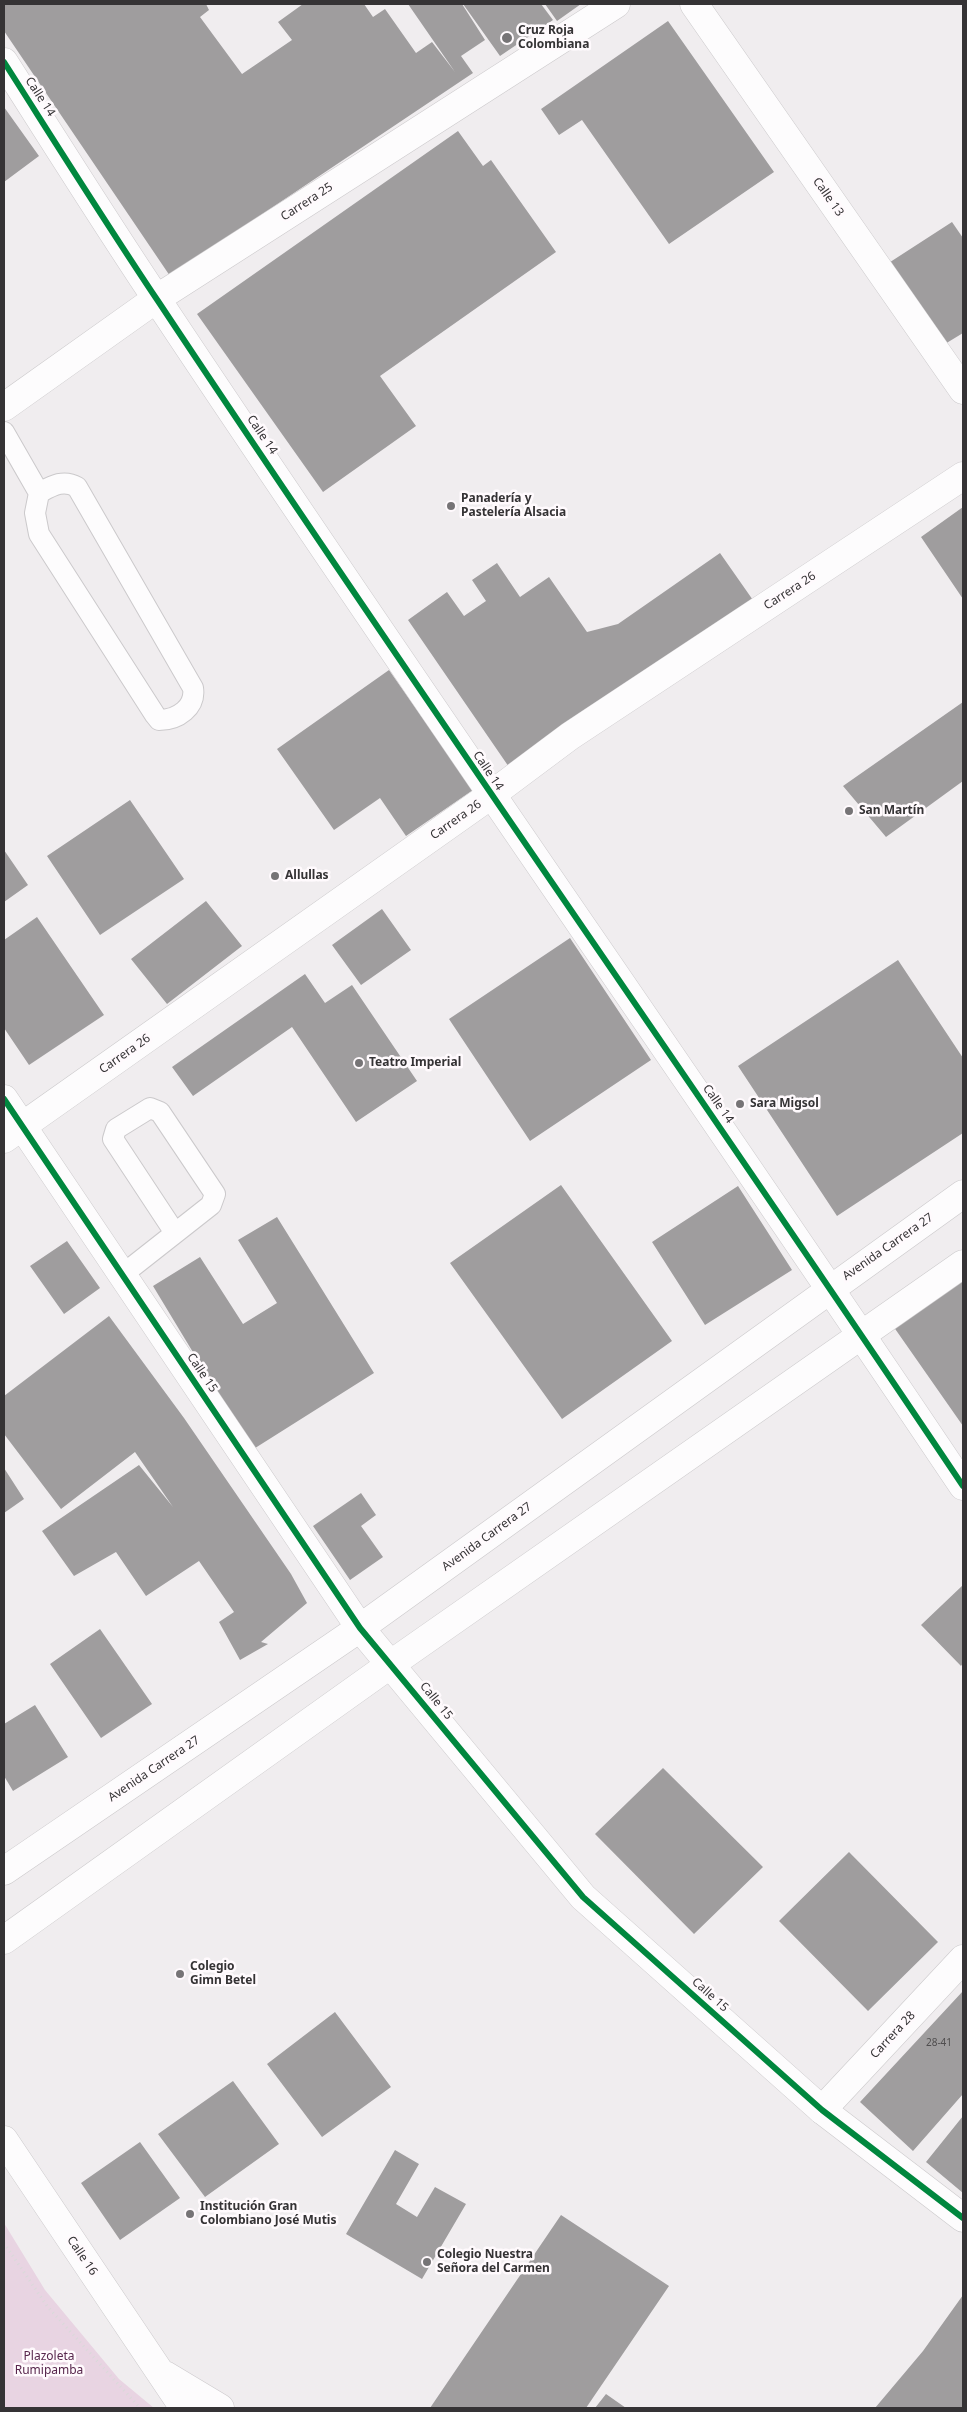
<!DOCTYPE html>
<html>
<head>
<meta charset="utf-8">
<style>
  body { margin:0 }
  #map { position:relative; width:967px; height:2412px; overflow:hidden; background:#f0edef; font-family:"Noto Sans",sans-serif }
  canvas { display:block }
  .frame { position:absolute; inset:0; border:5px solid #353335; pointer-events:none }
</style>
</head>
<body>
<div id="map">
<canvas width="967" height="2412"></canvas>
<div class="frame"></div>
</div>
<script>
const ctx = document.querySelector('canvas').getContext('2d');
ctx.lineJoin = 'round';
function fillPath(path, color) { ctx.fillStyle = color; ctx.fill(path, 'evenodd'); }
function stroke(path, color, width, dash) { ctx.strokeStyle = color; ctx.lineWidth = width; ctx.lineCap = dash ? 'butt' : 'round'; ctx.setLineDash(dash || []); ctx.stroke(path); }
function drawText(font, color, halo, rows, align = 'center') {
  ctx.font = font + ' "Noto Sans",sans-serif'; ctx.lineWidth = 5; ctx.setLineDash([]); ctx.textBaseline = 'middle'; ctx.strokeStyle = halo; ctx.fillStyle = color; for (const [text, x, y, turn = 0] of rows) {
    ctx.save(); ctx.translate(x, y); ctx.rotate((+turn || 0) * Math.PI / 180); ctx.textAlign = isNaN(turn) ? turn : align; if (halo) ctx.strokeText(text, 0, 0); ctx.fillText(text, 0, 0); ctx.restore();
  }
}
const green = new Path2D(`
  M4,2223L45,2290L119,2379L154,2408H4Z`);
const building = new Path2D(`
  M4,4H206L209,10L200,17L242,74L292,40L278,22L303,4H364L373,17L385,9L416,53L432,42L455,72L408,4H462L485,40L461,56L473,73L170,276L4,31Z
  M463,4H541L553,20L500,56Z
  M545,4H581L557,21Z
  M668,21L774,172L669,244L582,120L559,135L541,109Z
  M4,107L39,156L4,182Z
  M458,131L483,166L491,160L556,252L380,376L416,426L323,492L197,314Z
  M952,222L963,238V333L940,347L884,266Z
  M963,507V599L921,537Z
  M720,553L755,603L511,770L408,620L447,592L464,616L486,601L472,580L497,563L520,597L549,577L587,632L618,624Z
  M389,670L473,790L406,836L380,798L334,830L277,749Z
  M963,702V781L886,837L843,786Z
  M130,800L184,879L100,935L47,856Z
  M4,850L28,885L4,902Z
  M206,901L242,946L167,1004L131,959Z
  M382,909L411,950L361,985L332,945Z
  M37,917L104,1015L29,1065L4,1028V940Z
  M570,938L651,1060L530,1141L449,1019Z
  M898,960L963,1058V1133L837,1216L738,1066Z
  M305,974L325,1003L352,985L417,1081L356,1122L292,1027L193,1096L172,1067Z
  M561,1185L672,1341L562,1419L450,1263Z
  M738,1186L792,1270L705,1325L652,1242Z
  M277,1217L374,1373L252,1450L153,1286L200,1257L243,1324L277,1303L238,1240Z
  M67,1241L100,1288L64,1314L30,1266Z
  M963,1273V1426L891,1323Z
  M109,1316L184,1418L291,1574L307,1603L261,1642L268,1644L240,1660L219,1622L234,1612L199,1561L146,1596L116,1552L74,1576L42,1531L139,1465L173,1507L135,1452L61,1509L4,1434V1396Z
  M4,1468L24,1499L4,1513Z
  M361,1493L376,1515L361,1526L383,1557L350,1580L313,1526Z
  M963,1585V1663L961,1666L921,1625Z
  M100,1629L152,1704L101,1738L50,1664Z
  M35,1705L68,1757L13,1791L4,1776V1724Z
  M663,1768L763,1867L694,1934L595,1834Z
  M849,1852L938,1942L868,2011L779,1921Z
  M963,1991V2094L913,2151L860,2102Z
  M335,2012L391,2087L322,2137L267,2064Z
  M233,2081L279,2144L205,2197L158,2134Z
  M963,2116V2193L926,2162Z
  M140,2142L180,2198L120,2240L81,2183Z
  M395,2150L419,2164L396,2204L417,2217L435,2187L466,2204L422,2279L346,2234Z
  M561,2215L669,2286L586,2408H430Z
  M963,2295V2408H875L923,2351Z
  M606,2394L626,2408H595Z`);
const path = new Path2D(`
  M4,2243L47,2306L140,2408`);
const lane = new Path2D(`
  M4,432L39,493L35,513L39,534L155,715L159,720C178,720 196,707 193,688L77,487C63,479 52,486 39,493
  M122,1275L211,1205L215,1194L160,1112L150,1108L116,1129L113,1139L175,1233`);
const street = new Path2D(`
  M694,4L963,390
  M4,62C55,142 105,222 158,301C422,699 697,1089 963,1486
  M4,407L156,299L616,4
  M4,1139L491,795L570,736L963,476
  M822,2110L963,1959`);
const secondary = new Path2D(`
  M4,1099L360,1628L583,1897L822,2110L963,2218
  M4,1871L360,1628L963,1194
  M4,1940L391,1664L963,1264
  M4,2140L184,2408
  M165,2375L220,2408`);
const cycleway = new Path2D(`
  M4,62C55,142 105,222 158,301C422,699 697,1089 963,1486
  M4,1099L360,1628L583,1897L822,2110L963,2218`);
const markers = [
  [507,38,6,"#767476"],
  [451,506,5,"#767476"],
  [849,811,5,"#767476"],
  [275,876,5,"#767476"],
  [359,1063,5,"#767476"],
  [740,1104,5,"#767476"],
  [180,1974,5,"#767476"],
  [190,2214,5,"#767476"],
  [427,2262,5,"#767476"]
];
const numberNames = [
  ["28-41",939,2043]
];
const poiNames = [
  ["Cruz Roja",518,31],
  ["Colombiana",518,45],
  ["Panadería y",461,499],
  ["Pastelería Alsacia",461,513],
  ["San Martín",859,811],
  ["Allullas",285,876],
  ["Teatro Imperial",369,1063],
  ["Sara Migsol",750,1104],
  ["Colegio",190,1967],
  ["Gimn Betel",190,1981],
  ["Institución Gran",200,2207],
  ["Colombiano José Mutis",200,2221],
  ["Colegio Nuestra",437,2255],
  ["Señora del Carmen",437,2269]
];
const streetNames = [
  ["Calle 14",40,97,57],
  ["Calle 13",828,197,55],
  ["Carrera 25",307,202,-33],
  ["Calle 14",262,435,56],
  ["Carrera 26",790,591,-33],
  ["Calle 14",488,771,56],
  ["Carrera 26",456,820,-35],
  ["Carrera 26",125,1054,-35],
  ["Calle 14",718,1104,55],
  ["Avenida Carrera 27",888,1247,-35],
  ["Calle 15",202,1373,56],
  ["Avenida Carrera 27",487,1537,-36],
  ["Calle 15",436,1701,51],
  ["Avenida Carrera 27",154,1769,-34],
  ["Calle 15",710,1995,42],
  ["Carrera 28",893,2035,-47],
  ["Calle 16",82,2256,56]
];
const parkNames = [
  ["Plazoleta",49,2357],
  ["Rumipamba",49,2371]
];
fillPath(green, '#e8d4e2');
fillPath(building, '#9f9d9e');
stroke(lane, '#cbc9cb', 22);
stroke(street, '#cbc9cb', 29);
stroke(secondary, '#cbc9cb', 29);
stroke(path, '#d9d9d9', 3, [1, 4]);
stroke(lane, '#fdfcfd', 20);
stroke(street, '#fdfcfd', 28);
stroke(secondary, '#fdfcfd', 28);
stroke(cycleway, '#00873e', 6);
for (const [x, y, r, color] of markers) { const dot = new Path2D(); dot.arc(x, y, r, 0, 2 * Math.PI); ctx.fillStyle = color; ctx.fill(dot); stroke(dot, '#fffafd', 2); }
drawText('10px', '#504e4f', null, numberNames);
drawText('bold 12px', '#353335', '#fffafd', poiNames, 'left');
drawText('12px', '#353335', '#fffafd', streetNames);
drawText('12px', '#58274d', '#fffafd', parkNames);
</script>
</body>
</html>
